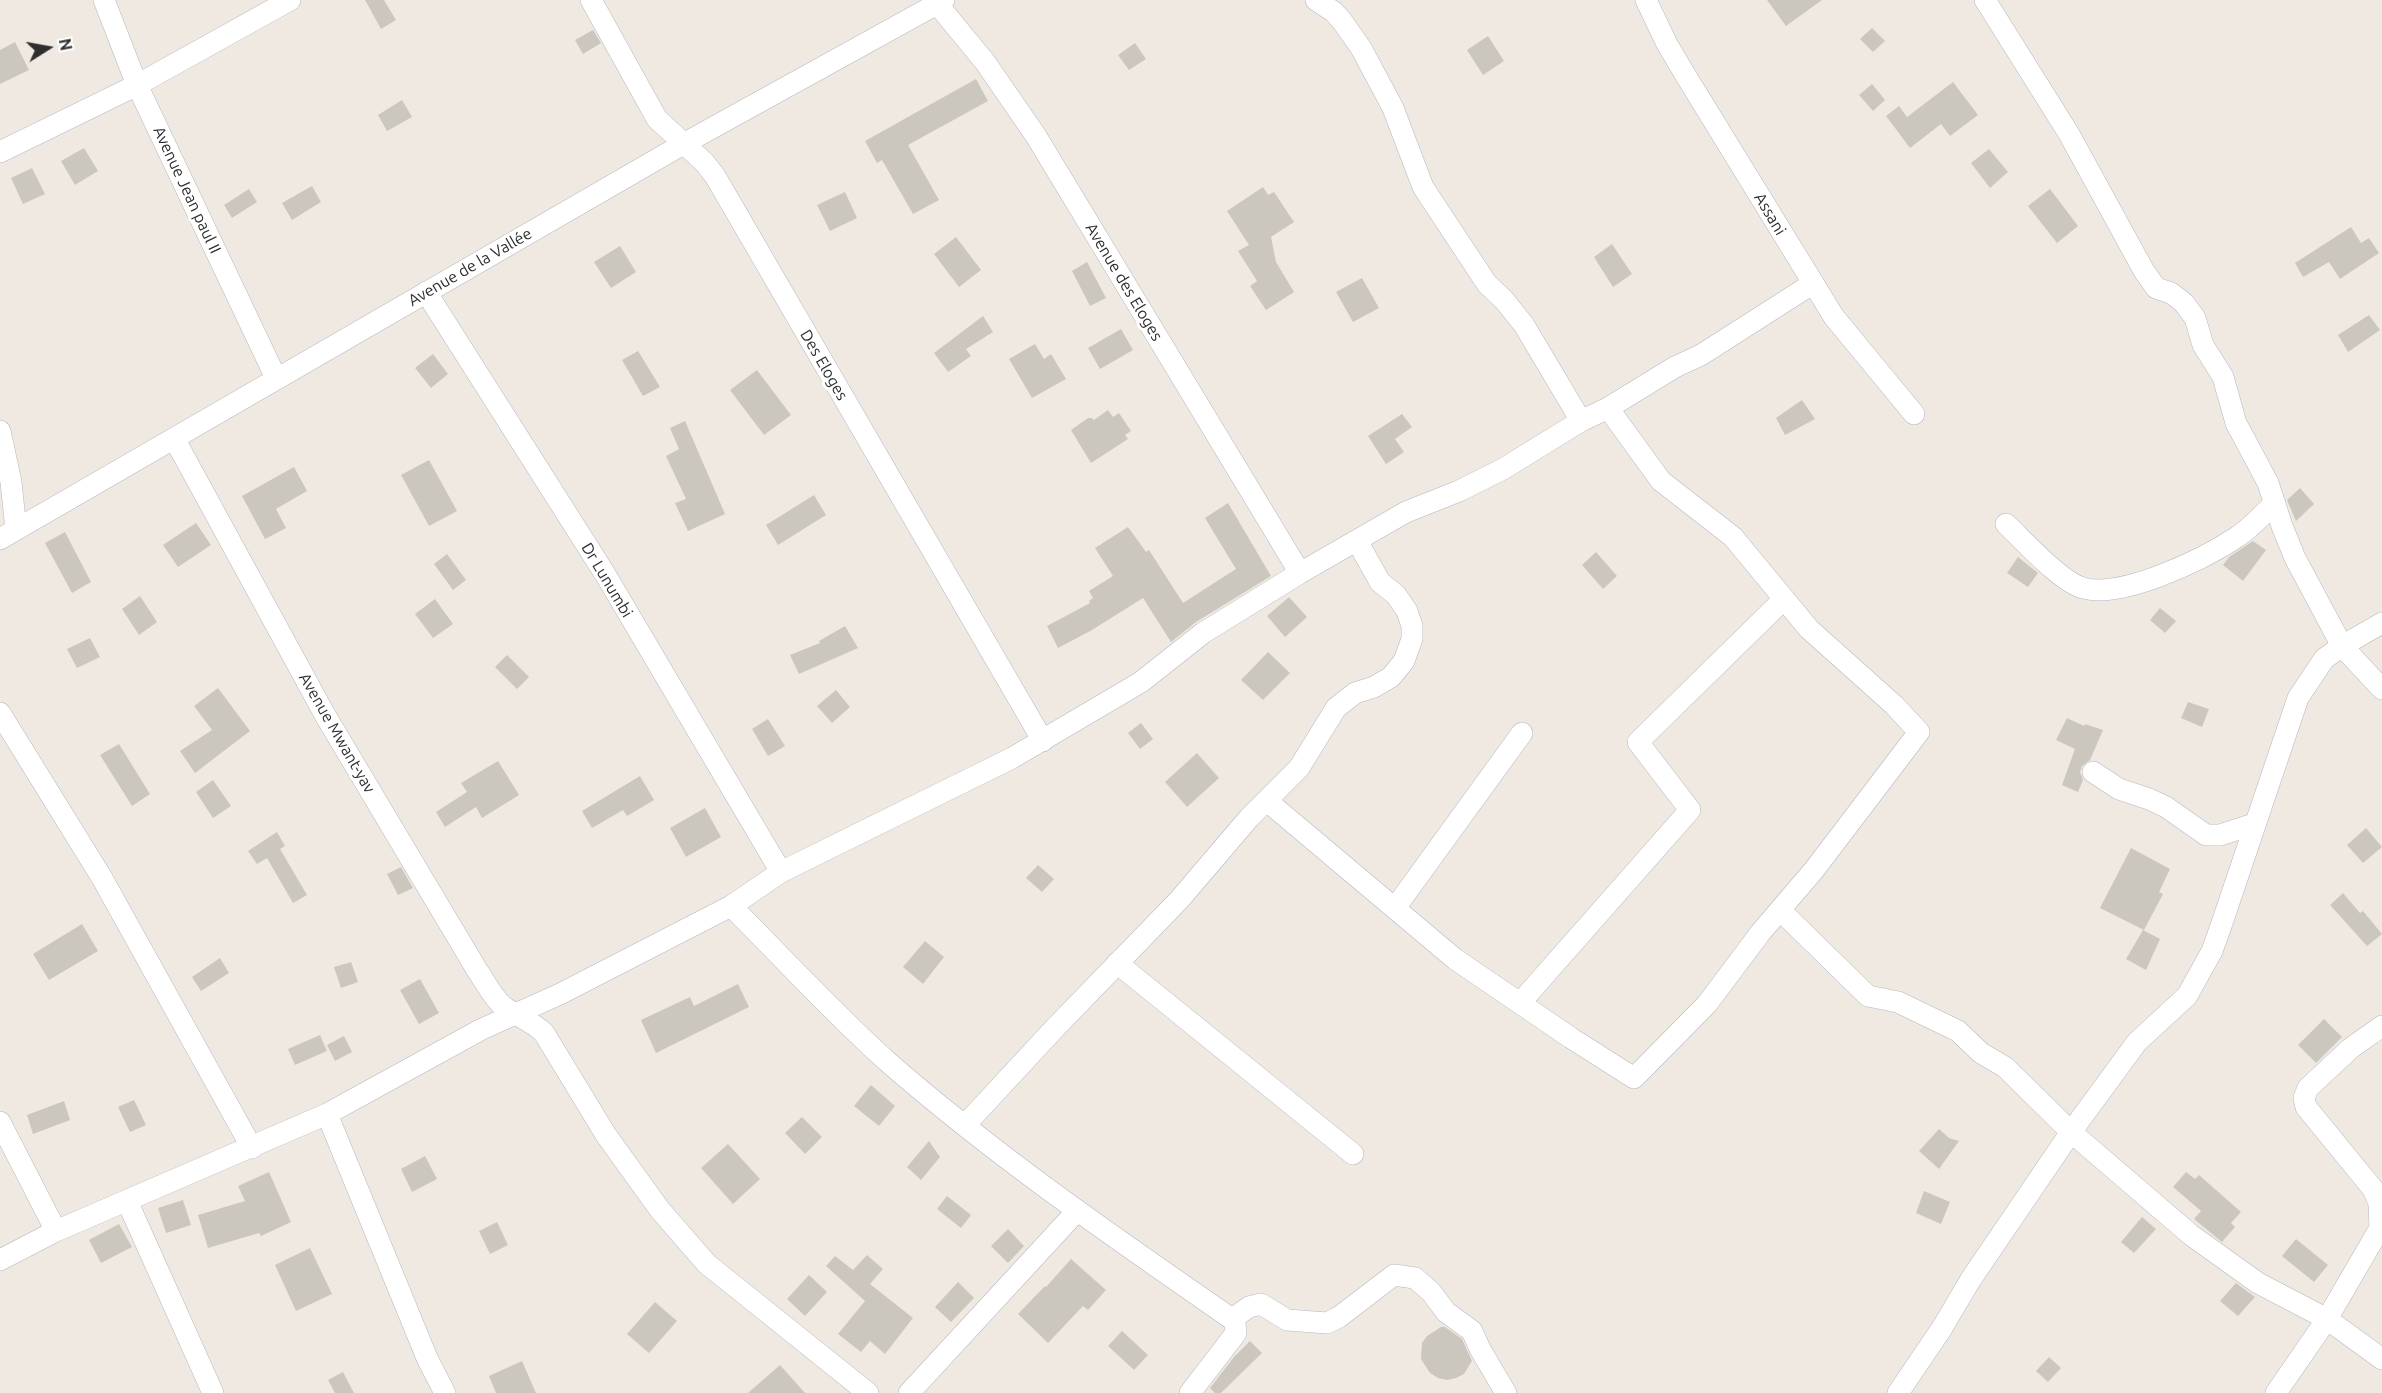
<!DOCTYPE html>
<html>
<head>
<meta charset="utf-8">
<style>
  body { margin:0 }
  #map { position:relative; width:2382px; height:1393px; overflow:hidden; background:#efe9e1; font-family:Ubuntu,sans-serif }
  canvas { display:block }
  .north { position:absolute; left:18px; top:18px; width:60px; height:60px; -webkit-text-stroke:4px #fff; paint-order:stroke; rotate:79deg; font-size:16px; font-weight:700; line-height:24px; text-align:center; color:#2e2e2e }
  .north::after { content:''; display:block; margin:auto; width:21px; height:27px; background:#2e2e2e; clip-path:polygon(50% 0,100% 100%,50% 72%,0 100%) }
</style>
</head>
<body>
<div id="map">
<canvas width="2382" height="1393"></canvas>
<div class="north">N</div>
</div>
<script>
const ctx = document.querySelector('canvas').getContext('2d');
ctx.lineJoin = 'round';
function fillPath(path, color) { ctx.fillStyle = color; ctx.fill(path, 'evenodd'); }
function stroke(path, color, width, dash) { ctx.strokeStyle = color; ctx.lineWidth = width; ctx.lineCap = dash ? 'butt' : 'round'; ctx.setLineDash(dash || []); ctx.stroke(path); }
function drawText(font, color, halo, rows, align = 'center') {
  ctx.font = font + ' Ubuntu,sans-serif'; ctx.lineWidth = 6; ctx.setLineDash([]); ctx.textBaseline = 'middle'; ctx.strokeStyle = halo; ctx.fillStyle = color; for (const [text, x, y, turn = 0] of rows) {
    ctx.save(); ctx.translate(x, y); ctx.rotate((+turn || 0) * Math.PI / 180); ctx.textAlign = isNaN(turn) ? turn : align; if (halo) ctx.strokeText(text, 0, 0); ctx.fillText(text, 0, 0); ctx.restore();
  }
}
const building = new Path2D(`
  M365,0H384L396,20L381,29Z
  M1767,0H1822L1786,26Z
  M1872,28L1885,41L1873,52L1860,39Z
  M593,30L601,43L583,54L575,40Z
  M1488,36L1504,61L1483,75L1467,50Z
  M15,42L29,70L0,84V50Z
  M1135,43L1146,59L1129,70L1118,55Z
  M976,79L988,101L908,145L939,200L913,214L882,160L877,163L865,141Z
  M1953,82L1978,115L1950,136L1941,124L1910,148L1886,116L1899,106L1907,117Z
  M1872,84L1885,100L1873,111L1859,95Z
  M402,100L412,117L387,131L378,115Z
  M84,148L98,171L75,185L61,161Z
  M1989,149L2008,172L1990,188L1971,163Z
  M32,168L45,194L23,204L11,178Z
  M312,186L321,202L292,220L282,203Z
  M1263,187L1268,195L1274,192L1294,222L1271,237L1276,262L1294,292L1266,310L1250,286L1257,281L1238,251L1249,245L1227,211Z
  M249,189L257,202L232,218L224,205Z
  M2050,189L2078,226L2057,243L2028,206Z
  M845,192L857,218L830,231L817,205Z
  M2351,227L2361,243L2369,238L2379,253L2340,279L2329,262L2303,277L2295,263Z
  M956,237L981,270L959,287L934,254Z
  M1612,244L1632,274L1613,287L1594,257Z
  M620,246L636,272L611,288L594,262Z
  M1087,262L1106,298L1090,306L1072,271Z
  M1362,278L1379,308L1353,322L1336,292Z
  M2369,315L2380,330L2348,352L2338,335Z
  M983,316L993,332L966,349L971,356L948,372L934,353Z
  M1121,329L1133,350L1100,369L1088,348Z
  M1035,344L1044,359L1051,354L1066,379L1032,398L1009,359Z
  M638,351L660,387L643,396L622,360Z
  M433,354L448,374L431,388L415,368Z
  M757,370L791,415L764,435L730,390Z
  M1802,400L1815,419L1785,435L1776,418Z
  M1108,410L1113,417L1119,413L1131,431L1125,435L1128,439L1091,463L1071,430L1088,418H1092L1094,420Z
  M1402,414L1412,427L1395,439L1404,452L1386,464L1368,436Z
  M685,421L725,514L688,531L675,503L686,499L666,456L679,449L670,428Z
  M429,460L457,511L429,526L401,475Z
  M294,467L307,491L276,509L286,528L265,539L242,496Z
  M2300,488L2314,504L2296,521L2287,500Z
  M814,495L826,515L778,545L766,525Z
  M1228,503L1271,576L1196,622L1171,642L1143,598L1092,630L1058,648L1047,626L1090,603L1089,601L1093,598L1089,591L1113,576L1095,548L1128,527L1146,552L1149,550L1183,603L1236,569L1205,518Z
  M196,523L211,545L178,567L163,545Z
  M65,532L91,582L72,593L45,543Z
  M2253,541L2266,550L2243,581L2223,565L2229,557Z
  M1596,552L1617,576L1603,589L1582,565Z
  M447,554L466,580L453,590L434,564Z
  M2018,557L2038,573L2028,587L2007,573Z
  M140,596L157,622L139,635L122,609Z
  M1289,597L1307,617L1285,637L1267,616Z
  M435,599L453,624L433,638L415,614Z
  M2160,608L2176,621L2165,633L2150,620Z
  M845,626L858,648L799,674L790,655L820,643L819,641Z
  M90,638L100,657L77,668L67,649Z
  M1268,652L1290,673L1263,700L1241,680Z
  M507,655L529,677L517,689L495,667Z
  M218,688L250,731L195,773L180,751L212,730L194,706Z
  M836,690L850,707L832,723L817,706Z
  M2188,702L2209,709L2202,727L2181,718Z
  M2067,718L2084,726L2085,724L2103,730L2090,760L2082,766L2080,772L2083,780L2078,792L2062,785L2075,749L2056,740Z
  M768,719L785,746L768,756L752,729Z
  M1141,723L1153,739L1140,749L1128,733Z
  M119,744L150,794L132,806L100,755Z
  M1197,753L1219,778L1187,807L1165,782Z
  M498,761L519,795L482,818L476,807L445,827L436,812L467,792L461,783Z
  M640,776L654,800L627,816L623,810L592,828L582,811Z
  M213,780L231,806L213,818L196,792Z
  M705,808L721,837L686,857L670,828Z
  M2366,828L2382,847L2363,863L2347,845Z
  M277,832L285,846L280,849L307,895L293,903L267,858L257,864L248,851Z
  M2131,848L2170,869L2159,892L2163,894L2144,930L2100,908Z
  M1038,865L1054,879L1042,892L1026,878Z
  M401,867L413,888L398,895L387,874Z
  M2343,893L2360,913L2363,911L2382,934L2367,946L2330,905Z
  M82,924L98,951L49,980L33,954Z
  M2143,930L2160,939L2146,970L2126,959Z
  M925,941L944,957L923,984L903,967Z
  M220,958L229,973L201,991L192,977Z
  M351,962L358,982L341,988L334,967Z
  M420,979L439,1013L419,1024L400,990Z
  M738,984L749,1007L656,1053L641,1020L690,997L694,1006Z
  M2324,1019L2342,1037L2316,1063L2298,1045Z
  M320,1035L327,1051L295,1065L288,1049Z
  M344,1036L352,1052L335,1061L327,1045Z
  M871,1085L895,1106L879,1126L854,1106Z
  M134,1100L146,1125L130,1132L118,1107Z
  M64,1101L70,1120L33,1134L27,1115Z
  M802,1117L822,1137L805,1154L785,1133Z
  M1939,1129L1949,1138L1959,1141L1939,1169L1919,1151Z
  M929,1141L940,1157L921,1180L907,1167Z
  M728,1144L760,1179L733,1204L701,1168Z
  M425,1156L437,1179L412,1192L401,1169Z
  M269,1172L291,1222L261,1236L259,1233L208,1248L198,1215L245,1201L238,1186Z
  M2186,1172L2195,1179L2199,1175L2241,1212L2231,1223L2235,1227L2222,1242L2194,1219L2201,1211L2173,1187Z
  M1924,1191L1950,1202L1941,1224L1916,1213Z
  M947,1196L971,1215L961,1228L937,1209Z
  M183,1200L191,1225L166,1233L158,1208Z
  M2142,1217L2156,1229L2134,1253L2121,1242Z
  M497,1222L508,1245L490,1254L479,1231Z
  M119,1224L132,1247L101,1263L89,1240Z
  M1008,1229L1024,1246L1008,1263L991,1246Z
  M2296,1239L2328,1265L2314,1282L2282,1256Z
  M310,1248L332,1294L296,1311L275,1265Z
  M867,1255L883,1269L870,1284L913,1318L885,1354L870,1341L861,1352L838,1334L865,1301L826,1266L835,1256L853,1270Z
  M1071,1259L1106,1290L1088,1310L1083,1306L1048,1343L1018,1314L1045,1286L1046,1287Z
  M809,1275L827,1292L805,1316L787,1299Z
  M958,1282L974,1298L951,1322L935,1307Z
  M2236,1283L2255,1297L2238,1316L2220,1301Z
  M655,1302L677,1321L649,1353L627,1334Z
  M1441,1327H1445L1462,1339L1472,1361L1464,1374L1456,1378L1447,1380L1438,1378L1430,1373L1421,1359L1422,1343L1427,1336Z
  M1122,1331L1148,1355L1134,1370L1108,1346Z
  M1250,1341L1262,1353L1221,1393H1215L1210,1388L1234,1357Z
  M2049,1357L2061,1368L2048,1382L2036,1371Z
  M522,1361L536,1393H496L489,1376Z
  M780,1365L805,1393H748Z
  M343,1372L354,1393H335L328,1380Z`);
const minor = new Path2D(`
  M104,0L137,85L276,378
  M591,0L657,119L704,162L715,176L1043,741
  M934,0L985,62L1036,136L1300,573
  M1316,0L1334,12L1342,21L1361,48L1393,108L1423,187L1487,284L1504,300L1524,325L1581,421
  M1646,0L1667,44L1686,76L1834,317L1914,414
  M1985,0L2069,134L2144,271L2156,288L2171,293L2184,303L2195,318L2203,345L2223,377L2236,423L2268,483L2282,526L2295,558L2342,646L2382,689
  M0,152L137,85L290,0
  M426,292L605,574L781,872
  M0,431L11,482L16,530
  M175,440L325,715L477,970C485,981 492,997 503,1006C516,1016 532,1021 544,1033L606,1135L660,1210L707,1264L868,1393
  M2006,524C2023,540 2062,583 2083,588C2122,599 2204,559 2237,537C2251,528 2263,514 2275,503
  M0,539L685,143L944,0
  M0,713L102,878L252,1148
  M2093,772L2119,789L2149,799L2166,807L2206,835H2220L2254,824
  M1267,801L1455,959L1571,1038L1634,1078L1707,1004L1761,932L1814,870L1919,732L1894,705L1809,629L1733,537L1661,481L1608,408
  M731,906C783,958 834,1014 889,1063C997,1157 1115,1238 1232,1319L1235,1323L1236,1333L1190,1393
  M1395,908L1522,733
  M1780,910L1868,996L1898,1002L1958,1031L1981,1053L2005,1067L2071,1132L2191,1235L2258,1283L2327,1319L2382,1359
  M1117,963L1353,1154
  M1520,1003L1690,810L1638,742L1784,599
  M327,1114L427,1358L445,1393
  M0,1122L56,1231
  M965,1125L1054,1029L1179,900L1249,818L1299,768L1336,708L1355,693L1374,687L1391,677L1404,661L1412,639V626L1407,611L1396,595L1380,582L1357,541
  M127,1201L213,1393
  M0,1260L56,1231L327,1114L482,1029L560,994L731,906L781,872L1012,758L1141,682L1203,633L1300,573L1406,512L1459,491L1503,469L1581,421L1608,408L1675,367L1701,355L1812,284
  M1232,1319L1249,1307L1261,1304L1287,1320L1327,1323L1339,1317L1394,1275L1415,1278L1431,1292L1446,1312L1472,1331L1480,1349L1506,1393
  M909,1393L1077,1211
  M1898,1393L1942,1328L1971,1279L2071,1132L2137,1042L2187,996L2212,951L2222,923L2298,698L2324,659L2342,646L2382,623
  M2276,1393L2327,1319L2380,1228L2379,1203L2373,1189L2306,1107L2304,1098L2308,1088L2351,1048L2382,1026`);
const streetNames = [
  ["Avenue Jean paul II",187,190,65],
  ["Assani",1770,214,59],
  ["Avenue de la Vallée",470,267,-30],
  ["Avenue des Eloges",1124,282,59],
  ["Des Eloges",824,365,60],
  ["Dr Lunumbi",607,580,59],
  ["Avenue Mwant-yav",337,733,60]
];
fillPath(building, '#cbc7bf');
stroke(minor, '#b4b7c1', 22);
stroke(minor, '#fff', 21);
drawText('16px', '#2e2e2e', '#fff', streetNames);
</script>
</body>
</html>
